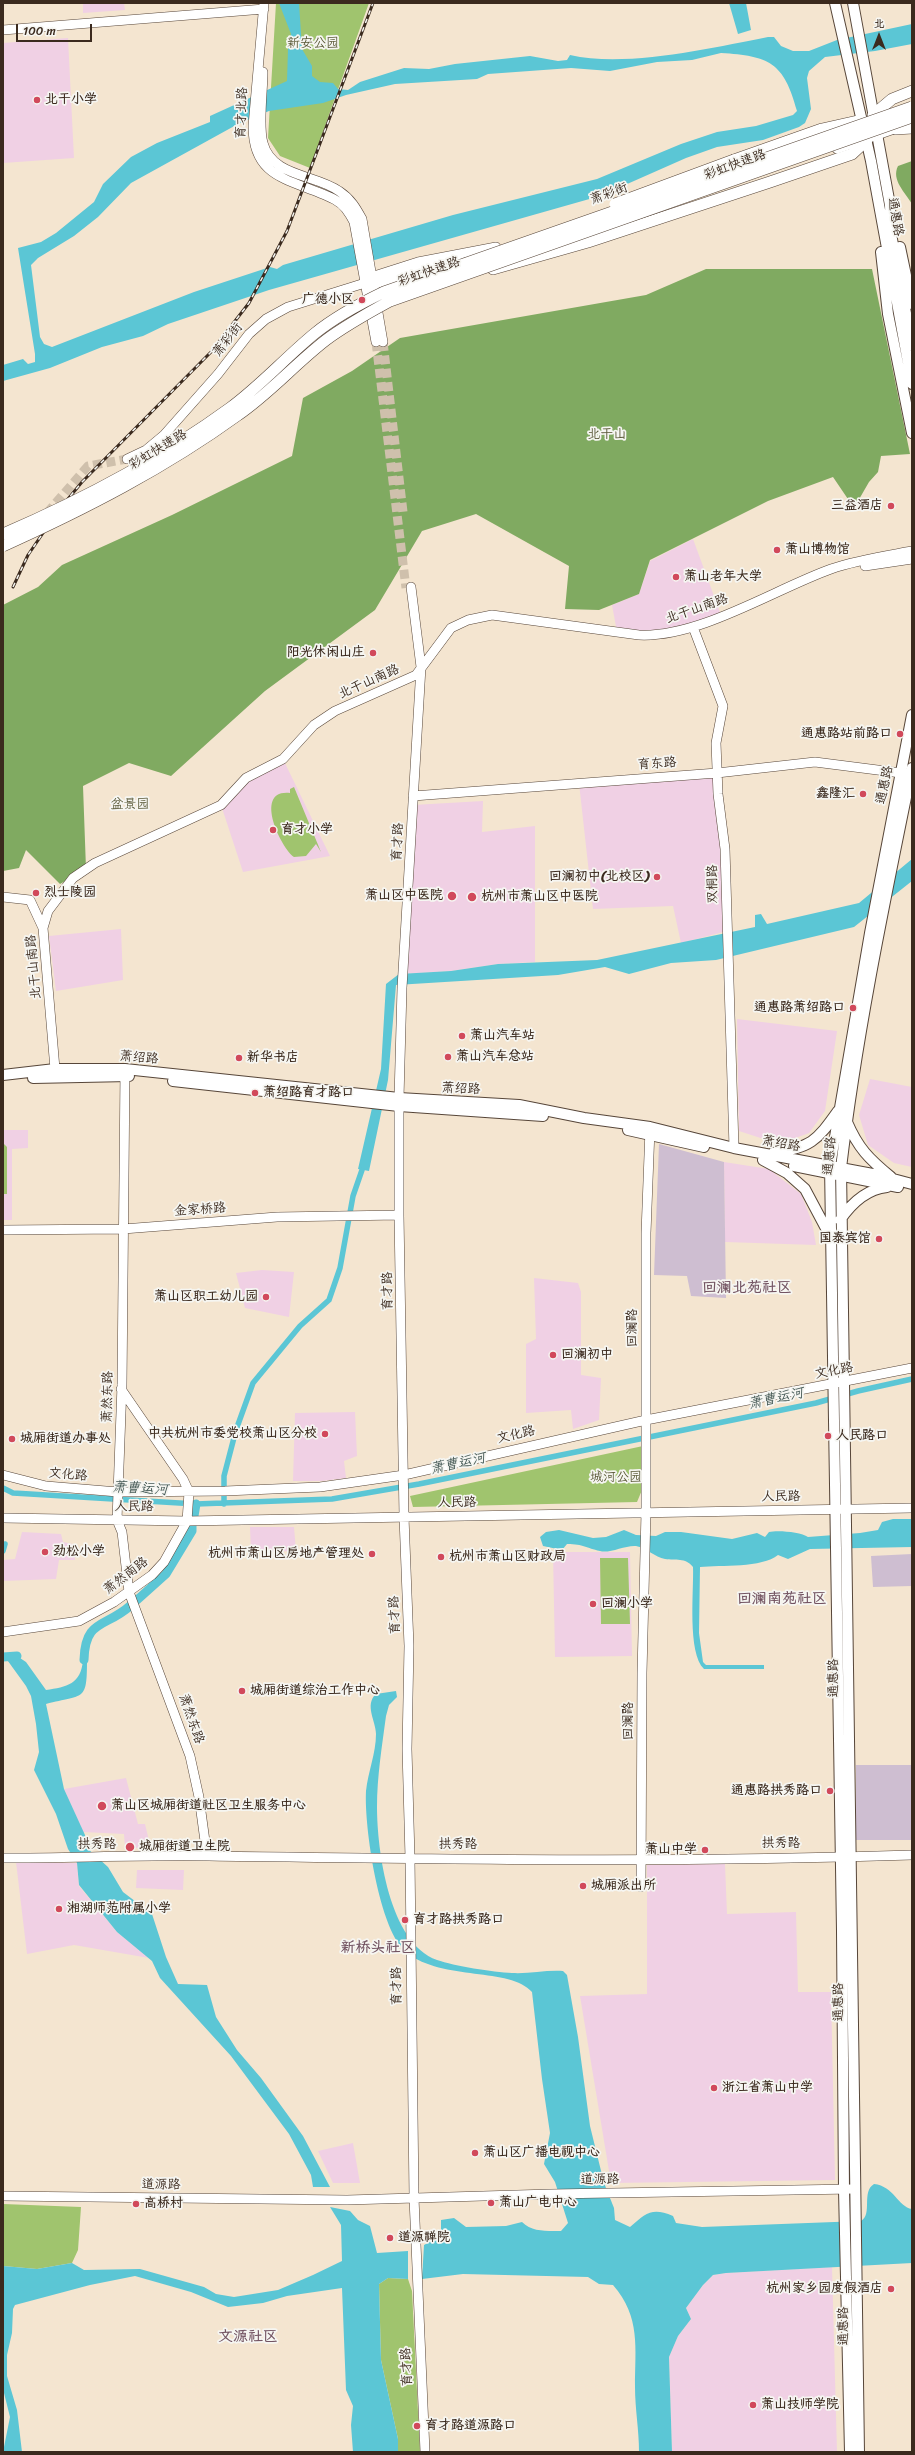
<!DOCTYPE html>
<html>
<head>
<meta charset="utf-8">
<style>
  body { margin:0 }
  #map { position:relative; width:915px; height:2455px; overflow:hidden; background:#f4e5d0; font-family:Sriracha,"LXGW WenKai TC",sans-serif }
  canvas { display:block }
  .frame { position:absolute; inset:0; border:4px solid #3b2a1e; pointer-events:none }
  .north { position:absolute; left:859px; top:16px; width:40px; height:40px; -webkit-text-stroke:3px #f6f6f2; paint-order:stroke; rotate:0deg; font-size:11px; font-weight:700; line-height:16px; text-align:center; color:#3b2a1e }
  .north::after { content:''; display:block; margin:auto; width:14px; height:18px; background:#3b2a1e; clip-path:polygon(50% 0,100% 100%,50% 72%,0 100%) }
  .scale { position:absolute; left:16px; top:24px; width:76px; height:18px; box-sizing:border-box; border:2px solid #3b2a1e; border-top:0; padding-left:5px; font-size:12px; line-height:14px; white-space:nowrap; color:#3b2a1e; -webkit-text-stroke:3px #f6f6f2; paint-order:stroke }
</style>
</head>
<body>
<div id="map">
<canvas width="915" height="2455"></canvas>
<div class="frame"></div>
<div class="north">北</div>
<div class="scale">100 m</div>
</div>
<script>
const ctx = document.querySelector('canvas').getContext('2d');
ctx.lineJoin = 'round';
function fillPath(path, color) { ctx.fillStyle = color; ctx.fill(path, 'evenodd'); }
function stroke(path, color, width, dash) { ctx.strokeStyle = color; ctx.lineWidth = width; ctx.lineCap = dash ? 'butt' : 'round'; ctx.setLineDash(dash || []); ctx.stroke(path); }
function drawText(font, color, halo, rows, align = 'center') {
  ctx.font = font + ' Sriracha,"LXGW WenKai TC",sans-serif'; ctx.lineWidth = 3.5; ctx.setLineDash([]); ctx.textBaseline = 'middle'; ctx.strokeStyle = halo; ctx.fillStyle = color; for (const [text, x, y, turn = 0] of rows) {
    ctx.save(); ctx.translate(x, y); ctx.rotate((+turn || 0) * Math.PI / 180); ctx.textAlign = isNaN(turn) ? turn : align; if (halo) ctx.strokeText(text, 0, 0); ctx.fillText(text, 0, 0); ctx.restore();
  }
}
const built = new Path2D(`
  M83,3H124L125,10L83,13Z
  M68,38L74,158L3,163V43Z
  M693,539L721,615L674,633L617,632L612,605L639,594L650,561Z
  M283,759L330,856L243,872L221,805L236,788Z
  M717,773L727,931L681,943L673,906L593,909L579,783Z
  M483,801L482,832L535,826V962L498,964L451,971L404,974L413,805Z
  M121,929L123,980L56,991L49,936Z
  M737,1019L837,1031L825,1111L809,1133L779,1144L739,1131Z
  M870,1079L912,1087V1167L894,1163L868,1145L859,1115Z
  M3,1130H28V1148L12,1149V1220H3Z
  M724,1162L769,1169L801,1194L812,1222L816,1245L725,1242Z
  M262,1270L294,1272L289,1317L245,1308L236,1273Z
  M534,1278L578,1283L581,1292V1375L601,1378L599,1420L573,1429L571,1410L526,1413V1344L536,1339Z
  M355,1412L357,1456L344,1461L346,1478L322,1481H293L295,1413Z
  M250,1527H294L296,1551L251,1552Z
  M22,1532L61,1534L63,1542L73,1544L75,1560H59L56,1579L3,1581V1560L15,1559Z
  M553,1552H630L632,1656L555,1657Z
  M126,1778L138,1824H145L151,1849L125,1847L124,1834L83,1832L64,1789Z
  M16,1862L77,1863L79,1886L117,1932L149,1958L74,1945L27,1954Z
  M725,1864L727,1914L796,1912L798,1992H831L835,2180L611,2183L580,1996L647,1994V1865Z
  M137,1870H184L183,1890L136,1888Z
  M353,2143L360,2183H333L318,2151Z
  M832,2267L837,2452H672L669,2357L678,2336L691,2319L686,2308L703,2285L713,2275L726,2273Z`);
const industrial = new Path2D(`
  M659,1144L724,1162L726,1298L691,1296L687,1276L654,1275Z
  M912,1554V1586L873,1587L871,1556Z
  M856,1765H912V1840H856Z`);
const green = new Path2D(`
  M276,3H369L310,168L280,156L268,138Z
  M294,787L321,852L316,844L306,856L294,857C280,847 253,789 290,793V789Z
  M3,1143L7,1147V1194H3Z
  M643,1446L642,1490L637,1502L413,1507L410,1496Z
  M600,1558H628L630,1624H601Z
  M3,2204L81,2207L78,2250L72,2263L37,2269L3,2266Z
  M388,2278L408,2279L412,2291L420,2452H398V2439L381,2360L379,2284Z`);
const forest = new Path2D(`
  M912,161V204C905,192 891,180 898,166Z
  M706,269H872L910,454L881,456L878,472L869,482L854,508L833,477L768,501L650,560L639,594L599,610L565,609L569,566L476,514L422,531L375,610L265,691L171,776L129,763L83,786L86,869L60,884L26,850L19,868L3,871V605L38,587L62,565L172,515L292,456L303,398L352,371L400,338L646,295Z`);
const water = new Path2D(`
  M279,3H299L302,49L312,66V76L320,82L333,83L338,89L348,90L360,82L404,68L429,69L455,64L530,56L558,61L567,60L570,55C626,68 711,48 768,37H774L781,46L793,51H809L837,40L912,24V44L875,51L825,57L809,71L807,78L811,109L805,123L799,127L763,140L717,147L686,158L600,196L269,290L168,324L143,336L102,347L50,368L3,381V365L23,359L28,364L35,362V354L18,248L41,242L56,233L94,202L103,184L131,157L157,143L210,122V116L287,81L288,49L291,34ZM721,53C769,56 784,62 797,111L793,115L756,126L717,132L681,144L597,179L453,215L283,265L277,269L270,267L194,292L52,347L44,344L40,337L31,265L38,258L74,236L98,217L131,183L238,124L269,111L323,103L346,95L395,84L477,79L488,74L571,68L610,71L657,62L692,60Z
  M729,3H746L751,30L738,34Z
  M912,859V881L854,927L716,960L671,963L629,974L605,967L558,975L396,985L388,1080L369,1171L358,1169L381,1069L386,984L399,974L451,971L498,964L597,960L755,927V915L761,914L767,924L859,903Z
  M893,1519H912V1547L810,1549L788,1559L778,1555C762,1568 721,1565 700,1567L699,1633L703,1662L706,1665H764V1669H704C687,1653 694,1590 693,1567C685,1557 676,1561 665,1559C655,1557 646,1548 636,1546C625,1545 609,1554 600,1551C586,1548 584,1544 567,1544L562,1550L543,1546L540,1537L546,1532L559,1530L593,1538L606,1537L624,1530L636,1535L656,1536L665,1532H681L732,1539L757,1533L765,1537L769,1532C778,1530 801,1532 808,1537L860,1533L878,1530L882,1522Z
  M17,1656L26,1662L46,1690C67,1687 81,1684 83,1660L87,1659C87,1702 85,1694 46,1704L64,1789L85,1835L87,1848L108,1867L123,1892L152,1914L166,1957L178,1984L207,1985L216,2017L237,2050L261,2078L303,2136L330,2187H313L311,2175L289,2134L231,2056L160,1978L152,1961L117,1932L79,1885L77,1863L68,1849L56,1814L34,1770L39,1752L36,1724L31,1696L26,1686L5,1657Z
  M396,1691L397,1697L389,1705L386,1716C382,1746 377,1777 377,1807C377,1850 389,1943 437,1960C454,1966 493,1972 512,1973C529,1974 545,1970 563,1971L567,1975L578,2037L590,2126L604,2183L614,2208L615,2220L630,2227C646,2213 652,2207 673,2216L676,2223L702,2227L861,2221C873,2214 861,2192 874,2184C894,2186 898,2207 912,2209V2263L726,2273L713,2275L703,2285L686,2308L691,2319L678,2336L669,2357L672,2452H639C639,2430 635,2409 635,2387C635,2348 641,2317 613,2285L599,2284L588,2277L463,2274L422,2279L424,2245L441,2236V2220L454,2218L466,2227L506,2226L522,2222C532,2232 546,2231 561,2231L568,2223L555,2182L544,2164L550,2133L542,2079L532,1992C510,1967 443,1981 407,1953C379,1932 364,1826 366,1791C368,1772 376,1753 376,1734C376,1721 364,1705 376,1694Z
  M330,2207L350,2211L358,2220L370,2226L377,2253L408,2251V2279L388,2278L379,2284L381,2360L398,2439V2452H353L351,2425L353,2406L346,2390L342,2288L287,2296L263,2303L228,2307L191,2292L135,2276L90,2285L15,2305L13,2309L12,2333L7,2355V2376L17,2410L22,2452H3L10,2417L3,2389V2266L37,2269L72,2263L84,2270L140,2269L204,2287L216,2294L234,2297L278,2290L313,2275L342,2261L341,2225Z`);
const canal = new Path2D(`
  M3,1488L13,1493L30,1494L196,1504L332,1499L419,1484L816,1403L858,1391L912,1379
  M224,1504V1476L236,1430L253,1383L300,1326L329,1300L340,1268L353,1196L362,1170
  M3,1551L5,1544`);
const river = new Path2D(`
  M194,1516L196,1504
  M137,1600L166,1574L192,1531V1525
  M3,1657L17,1656
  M84,1660C85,1619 105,1628 130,1606`);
const secondaryTunnel = new Path2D(`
  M376,342L406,588
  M383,342L403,512
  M47,513L88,466L127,459`);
const secondary = new Path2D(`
  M264,3L253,126C253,174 283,178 320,193C330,197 340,201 346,209C349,213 352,218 354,222L376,342
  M3,30L264,9
  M263,72C263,91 258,126 263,143C272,177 315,174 339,191C351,199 356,208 362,219L383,342
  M837,149L900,127
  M365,283L373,285L428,267L460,262
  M127,459L146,450L164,435L218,374L249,334L266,319L288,307L365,283L371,277L418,262L496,247
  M865,566L912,559
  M411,587L421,667L402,988L399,1098V1215L404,1517L409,1646L407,1749L410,1858L414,2198L425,2452
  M693,627L723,706L716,743L718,794L725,849L734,1148
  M413,796L717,773L815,762L901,773
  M3,897L30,900L43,928
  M55,1069L43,928L48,911L73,878L95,863L221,805L246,778L283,759L314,725L335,711L416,675L451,628L468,620L492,615L639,635C699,638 775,589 831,569C857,560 885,556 912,551
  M125,1070L122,1385L117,1520L122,1532L129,1592L190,1756L199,1797L207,1856
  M3,1230L123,1229L277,1217L399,1215
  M3,1475L46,1486L118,1492L225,1491L320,1487L404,1475L646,1420L912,1368
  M3,1518L187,1521L912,1508
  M3,1632L79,1621L114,1602L152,1575L164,1562L187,1521L189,1492L183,1479L121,1389
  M3,1858C71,1858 140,1855 209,1856C443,1859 678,1863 912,1855
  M641,1887L642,1673L646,1512V1233L650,1129
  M3,2196L347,2200L551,2194L854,2189`);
const primary = new Path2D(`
  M835,3L871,161L912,384
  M853,3L890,205L891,234L912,345
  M900,247L912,304
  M881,252L888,314L912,433
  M3,1075L55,1069H125L399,1098L519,1105L584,1118L650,1127L734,1148L878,1175L912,1184
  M33,1078L129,1076
  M173,1081L399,1106L543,1116
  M847,1122C858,1148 869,1159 891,1177
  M628,1130L704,1147
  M773,1153C811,1147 816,1142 838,1111
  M763,1160L787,1173L805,1189L830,1236
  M794,1166L898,1187
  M840,1220C851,1204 867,1189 887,1187
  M850,2452L844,2190L842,1931L830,1166L870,933L912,715
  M859,2452L841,1168C857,1033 885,900 912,768`);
const highway = new Path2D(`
  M873,115L892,99L912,91
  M895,129L912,128
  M734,160L822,129L862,120
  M493,269L588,242L770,182L852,154L867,140`);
const rail = new Path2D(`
  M13,587L28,555L58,511L82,482L211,352L249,303L287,231L373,3`);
const highwayBridge = new Path2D(`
  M615,204L734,160
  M3,534C82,500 160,459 230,408C260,386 285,358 314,334C335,317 359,304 384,292L912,107
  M3,546C85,509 165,468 238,415C270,393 295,364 326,340C346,325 368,313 390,301L912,117`);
const markers = [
  [37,100,4,"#d1495b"],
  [362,300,4,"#d1495b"],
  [891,506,4,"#d1495b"],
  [777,550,4,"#d1495b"],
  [676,577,4,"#d1495b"],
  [373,653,4,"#d1495b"],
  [900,734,4,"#d1495b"],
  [863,794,4,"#d1495b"],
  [273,830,4,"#d1495b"],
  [657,877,4,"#d1495b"],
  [36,893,4,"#d1495b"],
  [452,896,5,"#d1495b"],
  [472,897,5,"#d1495b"],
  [853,1008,4,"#d1495b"],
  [462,1036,4,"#d1495b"],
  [448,1057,4,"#d1495b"],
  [239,1058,4,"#d1495b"],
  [255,1093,4,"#d1495b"],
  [879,1239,4,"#d1495b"],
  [266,1297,4,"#d1495b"],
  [553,1355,4,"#d1495b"],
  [325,1434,4,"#d1495b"],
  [828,1436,4,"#d1495b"],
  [12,1439,4,"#d1495b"],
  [45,1552,4,"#d1495b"],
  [372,1554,4,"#d1495b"],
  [441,1557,4,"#d1495b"],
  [593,1604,4,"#d1495b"],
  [242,1691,4,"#d1495b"],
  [830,1791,4,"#d1495b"],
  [102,1806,5,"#d1495b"],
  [130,1847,5,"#d1495b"],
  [705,1850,4,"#d1495b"],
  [583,1886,4,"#d1495b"],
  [59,1909,4,"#d1495b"],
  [405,1920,4,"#d1495b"],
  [714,2088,4,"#d1495b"],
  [475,2153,4,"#d1495b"],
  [491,2203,4,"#d1495b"],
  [136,2204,4,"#d1495b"],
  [390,2238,4,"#d1495b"],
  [891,2289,4,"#d1495b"],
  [753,2405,4,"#d1495b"],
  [417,2426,4,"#d1495b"]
];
const parkNames = [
  ["新安公园",313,44],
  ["北干山",607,435],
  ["盆景园",130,805],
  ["城河公园",616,1478]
];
const poiNames = [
  ["北干小学",45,100],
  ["广德小区",354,300,"right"],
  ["三益酒店",883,506,"right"],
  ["萧山博物馆",785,550],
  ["萧山老年大学",684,577],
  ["阳光休闲山庄",365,653,"right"],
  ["通惠路站前路口",892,734,"right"],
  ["鑫隆汇",855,794,"right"],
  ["育才小学",281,830],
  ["回澜初中(北校区)",649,877,"right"],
  ["烈士陵园",44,893],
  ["萧山区中医院",443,896,"right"],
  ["杭州市萧山区中医院",481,897],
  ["通惠路萧绍路口",845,1008,"right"],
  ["萧山汽车站",470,1036],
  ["萧山汽车总站",456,1057],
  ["新华书店",247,1058],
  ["萧绍路育才路口",263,1093],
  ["国泰宾馆",871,1239,"right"],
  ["萧山区职工幼儿园",258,1297,"right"],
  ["回澜初中",561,1355],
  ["中共杭州市委党校萧山区分校",317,1434,"right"],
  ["人民路口",836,1436],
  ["城厢街道办事处",20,1439],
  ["劲松小学",53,1552],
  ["杭州市萧山区房地产管理处",364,1554,"right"],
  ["杭州市萧山区财政局",449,1557],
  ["回澜小学",601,1604],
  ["城厢街道综治工作中心",250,1691],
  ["通惠路拱秀路口",822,1791,"right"],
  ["萧山区城厢街道社区卫生服务中心",111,1806],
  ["城厢街道卫生院",139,1847],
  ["萧山中学",697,1850,"right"],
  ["城厢派出所",591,1886],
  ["湘湖师范附属小学",67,1909],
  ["育才路拱秀路口",413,1920],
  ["浙江省萧山中学",722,2088],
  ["萧山区广播电视中心",483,2153],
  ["萧山广电中心",499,2203],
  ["高桥村",144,2204],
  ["道源禅院",398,2238],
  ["杭州家乡园度假酒店",883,2289,"right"],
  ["萧山技师学院",761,2405],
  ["育才路道源路口",425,2426]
];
const streetNames = [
  ["育才北路",242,113,-88],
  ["彩虹快速路",735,165,-20],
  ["萧彩街",609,194,-20],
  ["通惠路",895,217,80],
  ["彩虹快速路",429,272,-19],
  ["萧彩街",228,340,-51],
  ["彩虹快速路",158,450,-31],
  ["北干山南路",697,609,-19],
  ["北干山南路",369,682,-24],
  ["育东路",657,764,-4],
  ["通惠路",885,785,-78],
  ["育才路",398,842,-87],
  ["双桐路",713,884,-91],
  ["北干山南路",34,967,-95],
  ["萧绍路",139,1058,5],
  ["萧绍路",461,1089,3],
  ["萧绍路",781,1144,10],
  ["通惠路",830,1156,-85],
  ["金家桥路",200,1210,-4],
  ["育才路",388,1291,-91],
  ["回澜路",633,1328,-90],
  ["文化路",834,1371,-11],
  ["萧然东路",108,1397,-89],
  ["文化路",516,1435,-13],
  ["文化路",68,1475,5],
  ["人民路",781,1497,-1],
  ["人民路",457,1503,-1],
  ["人民路",134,1507,1],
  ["萧然南路",126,1576,-37],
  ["育才路",395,1615,-92],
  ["通惠路",834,1678,-91],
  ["萧然东路",191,1719,71],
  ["回澜路",629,1721,-90],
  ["拱秀路",781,1844],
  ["拱秀路",97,1845],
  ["拱秀路",458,1845],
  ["育才路",397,1986,-91],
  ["通惠路",839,2002,-91],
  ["道源路",600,2180,-1],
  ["道源路",161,2185,1],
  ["通惠路",844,2326,-91],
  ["育才路",407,2367,-93]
];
const waterNames = [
  ["萧曹运河",776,1399,-12],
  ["萧曹运河",458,1464,-12],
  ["萧曹运河",140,1489,3]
];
const quarterNames = [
  ["回澜北苑社区",747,1288],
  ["回澜南苑社区",782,1599],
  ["新桥头社区",378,1948],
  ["文源社区",248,2337]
];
fillPath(built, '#f0d0e4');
fillPath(industrial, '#cebed1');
fillPath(green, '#a0c46e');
fillPath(forest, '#80aa61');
fillPath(water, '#5bc6d5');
stroke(canal, '#5bc6d5', 5.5);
stroke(river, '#5bc6d5', 9);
stroke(secondaryTunnel, '#cfc0ac', 9, [9, 4.5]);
stroke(secondary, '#574639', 10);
stroke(primary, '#574639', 12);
stroke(highway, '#574639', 12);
stroke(secondary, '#fff', 9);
stroke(primary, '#fff', 10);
stroke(highway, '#fff', 11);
stroke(rail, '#3b2a1e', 3);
stroke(rail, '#f6f6f2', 1.5, [4.5]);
stroke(highwayBridge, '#574639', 12, []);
stroke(highwayBridge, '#fff', 11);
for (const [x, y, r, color] of markers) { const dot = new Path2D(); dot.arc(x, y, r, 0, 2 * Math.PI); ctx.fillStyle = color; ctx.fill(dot); stroke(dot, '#f6f6f2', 1.5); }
drawText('13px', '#595836', '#f6f6f2', parkNames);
drawText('bold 13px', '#3b2a1e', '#f6f6f2', poiNames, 'left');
drawText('13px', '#3b2a1e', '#f6f6f2', streetNames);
drawText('italic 14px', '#455955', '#f6f6f2', waterNames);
drawText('bold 15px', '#735462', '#f6f6f2', quarterNames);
</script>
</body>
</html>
